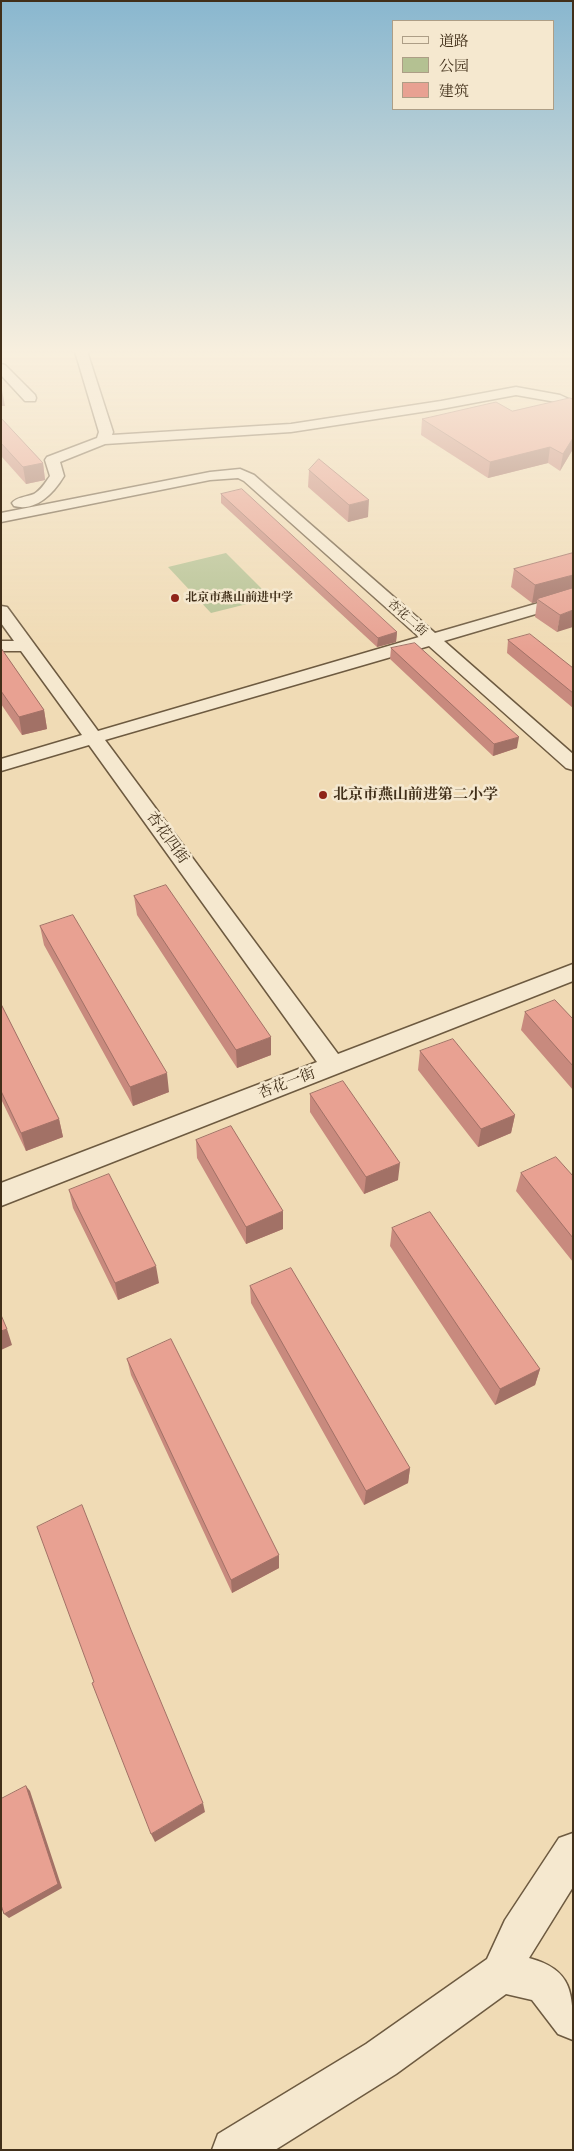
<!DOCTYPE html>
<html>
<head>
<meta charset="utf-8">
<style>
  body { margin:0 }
  #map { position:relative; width:574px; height:2151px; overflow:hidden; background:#f0dbb5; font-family:"IM FELL French Canon","Noto Serif SC",serif }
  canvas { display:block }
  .frame { position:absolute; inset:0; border:2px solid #412f19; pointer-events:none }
  .legend { position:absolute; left:392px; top:20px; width:162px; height:90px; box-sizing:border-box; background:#f5e8cf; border:1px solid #ad9e86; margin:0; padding:6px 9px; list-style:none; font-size:15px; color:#412f19 }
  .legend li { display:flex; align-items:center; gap:10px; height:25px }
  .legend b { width:25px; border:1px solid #ad9e86 }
</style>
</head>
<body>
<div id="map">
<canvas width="574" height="2151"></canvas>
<div class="frame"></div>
<ul class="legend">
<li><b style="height:6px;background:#f5e8cf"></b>道路</li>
<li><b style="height:14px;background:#b4c192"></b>公园</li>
<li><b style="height:14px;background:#e8a192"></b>建筑</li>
</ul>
</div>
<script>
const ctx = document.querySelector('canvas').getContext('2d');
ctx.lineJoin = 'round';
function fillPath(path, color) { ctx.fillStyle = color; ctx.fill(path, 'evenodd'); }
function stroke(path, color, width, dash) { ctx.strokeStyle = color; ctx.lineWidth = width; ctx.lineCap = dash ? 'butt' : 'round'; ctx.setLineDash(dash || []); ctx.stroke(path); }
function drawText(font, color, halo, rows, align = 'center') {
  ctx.font = font + ' "IM FELL French Canon","Noto Serif SC",serif'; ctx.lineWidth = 5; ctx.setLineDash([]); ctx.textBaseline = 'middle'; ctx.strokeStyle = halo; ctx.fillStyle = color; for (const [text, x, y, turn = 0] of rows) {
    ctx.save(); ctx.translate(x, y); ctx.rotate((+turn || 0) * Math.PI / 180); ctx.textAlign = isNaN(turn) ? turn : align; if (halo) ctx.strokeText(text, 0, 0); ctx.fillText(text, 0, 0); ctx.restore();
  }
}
const green = new Path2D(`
  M226,553L271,598L211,613L168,567Z`);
const minor = new Path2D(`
  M74,348H86L113,432L112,435L291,424L441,401L516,387L560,395L573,401V410L556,402L516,395L441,409L291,432L105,444L60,462L64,476C54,493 36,512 14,506L12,503C16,497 27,497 34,494C41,490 45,483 50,476L45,460L47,457L97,438L99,432Z
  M1,364L5,365L35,395L36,398L35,401H25L1,375Z
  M240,469L254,475L435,633L573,593V603L444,641L573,754V770L566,768L429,646L105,740L338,1054L573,964V981L1,1206V1183L317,1062L89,745L1,771V759L82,735L21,651H1V641H14L1,623V606L7,607L98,731L419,637L244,481L238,478L210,480L1,522V513L210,472Z
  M573,1833V1887L529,1958C574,1970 573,1994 573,2040L558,2034L532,2000L506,1994L396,2074L275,2150H212L218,2134L366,2044L487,1959L505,1920L559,1838Z`);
const wall = new Path2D(`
  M573,399V449L560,471L548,463L488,478L421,435L422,419L512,411Z
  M1,418L43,463L45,480L26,484L1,456Z
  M309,470L368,517L348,522L308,487Z
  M221,494L397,632L396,642L377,647L221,503Z
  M573,553L557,632L535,617L537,602L532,603L511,587L514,569Z
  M508,640L573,668V708L507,653Z
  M1,648L44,710L47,729L22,735L1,704Z
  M391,648L517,748L493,756L390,659Z
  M134,896L271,1055L237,1068L137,915Z
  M40,926L169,1092L133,1106L44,945Z
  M1,1004L59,1119L63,1137L26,1151L1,1099Z
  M525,1012L573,1019V1090L521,1030Z
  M420,1051L515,1115L511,1133L478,1147L418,1070Z
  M310,1094L398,1180L364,1194L310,1112Z
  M196,1140L283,1229L246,1244L197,1158Z
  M521,1173L573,1176V1262L516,1191Z
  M69,1190L159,1283L118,1300L73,1208Z
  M392,1228L540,1369L535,1385L495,1405L390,1246Z
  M250,1286L410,1468L408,1483L364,1505L251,1303Z
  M127,1359L279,1568L232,1593L131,1375Z`);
const shadedWall = new Path2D(`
  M1,390H2L5,406H1Z
  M573,438V449L560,471L563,454Z
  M550,447L548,463L488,478L490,462Z
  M43,463L45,480L26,484L23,467Z
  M369,500L368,517L348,522L349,505Z
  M573,575V592L537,599V602L532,603L535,585Z
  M573,610V627L557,632L560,615Z
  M397,632L396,642L377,647L378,638Z
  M44,710L47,729L22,735L19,717Z
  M519,737L517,748L493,756L494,744Z
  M271,1037V1055L237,1068L236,1050Z
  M167,1073L169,1092L133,1106L130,1087Z
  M515,1115L511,1133L478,1147L481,1129Z
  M59,1119L63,1137L26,1151L21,1133Z
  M400,1163L398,1180L364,1194L366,1177Z
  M283,1211V1229L246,1244V1227Z
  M156,1266L159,1283L118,1300L115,1283Z
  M7,1329L12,1345L1,1350V1331Z
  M540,1369L535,1385L495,1405L500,1389Z
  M410,1468L408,1483L364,1505L366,1491Z
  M279,1555V1568L232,1593L231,1580Z
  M26,1786L30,1791L62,1888L9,1918L4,1914Z
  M203,1803L205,1812L155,1842L151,1834Z`);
const building = new Path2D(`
  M570,398L573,399V438L563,454L550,447L490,462L422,419L496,402L512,411Z
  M1,418L43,463L23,467L1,443Z
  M319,459L369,500L349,505L309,470Z
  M242,489L397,632L378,638L221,494Z
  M573,553V575L535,585L514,569Z
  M573,588V610L560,615L537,599Z
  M530,634L573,668V693L508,640Z
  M415,643L519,737L494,744L391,648Z
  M1,648L44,710L19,717L1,691Z
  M166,885L271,1037L236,1050L134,896Z
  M73,915L167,1073L130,1087L40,926Z
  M555,1000L573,1019V1066L525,1012Z
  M1,1004L59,1119L21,1133L1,1091Z
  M453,1039L515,1115L481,1129L420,1051Z
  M343,1081L400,1163L366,1177L310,1094Z
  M231,1126L283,1211L246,1227L196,1140Z
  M556,1157L573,1176V1238L521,1173Z
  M109,1174L156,1266L115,1283L69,1190Z
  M430,1212L540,1369L500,1389L392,1228Z
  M291,1268L410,1468L366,1491L250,1286Z
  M1,1315L7,1329L1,1331Z
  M171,1339L279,1555L231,1580L127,1359Z
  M82,1505L131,1630L203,1803L151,1834L92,1683L94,1682L37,1527Z
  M26,1786L58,1884L4,1914L1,1905V1799Z`);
const markers = [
  [175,598,5,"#8f2418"],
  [323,795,5,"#8f2418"]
];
const farPoinames = [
  ["北京市燕山前进中学",185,598]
];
const farStreetnames = [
  ["杏花二街",407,618,42]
];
const poiNames = [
  ["北京市燕山前进第二小学",333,795]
];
const streetNames = [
  ["杏花四街",167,838,54],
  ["杏花一街",287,1084,-21]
];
fillPath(green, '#b4c192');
stroke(minor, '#6d5a40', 3);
fillPath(minor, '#f5e8cf');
fillPath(wall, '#c88a7e');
fillPath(shadedWall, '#a27166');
fillPath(building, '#e8a192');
stroke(building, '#a27166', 1);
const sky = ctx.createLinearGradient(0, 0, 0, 650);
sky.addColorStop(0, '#89b7cf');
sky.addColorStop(0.54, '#f8efde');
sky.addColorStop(1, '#f8efde00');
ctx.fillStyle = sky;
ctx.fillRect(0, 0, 574, 650);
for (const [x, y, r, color] of markers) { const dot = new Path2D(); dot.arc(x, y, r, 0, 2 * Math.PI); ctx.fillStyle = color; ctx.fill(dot); stroke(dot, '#f5e8cf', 2); }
drawText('bold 12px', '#412f19', '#f5e8cf', farPoinames, 'left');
drawText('12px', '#412f19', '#f5e8cf', farStreetnames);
drawText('bold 15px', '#412f19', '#f5e8cf', poiNames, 'left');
drawText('15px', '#412f19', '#f5e8cf', streetNames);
</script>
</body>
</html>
